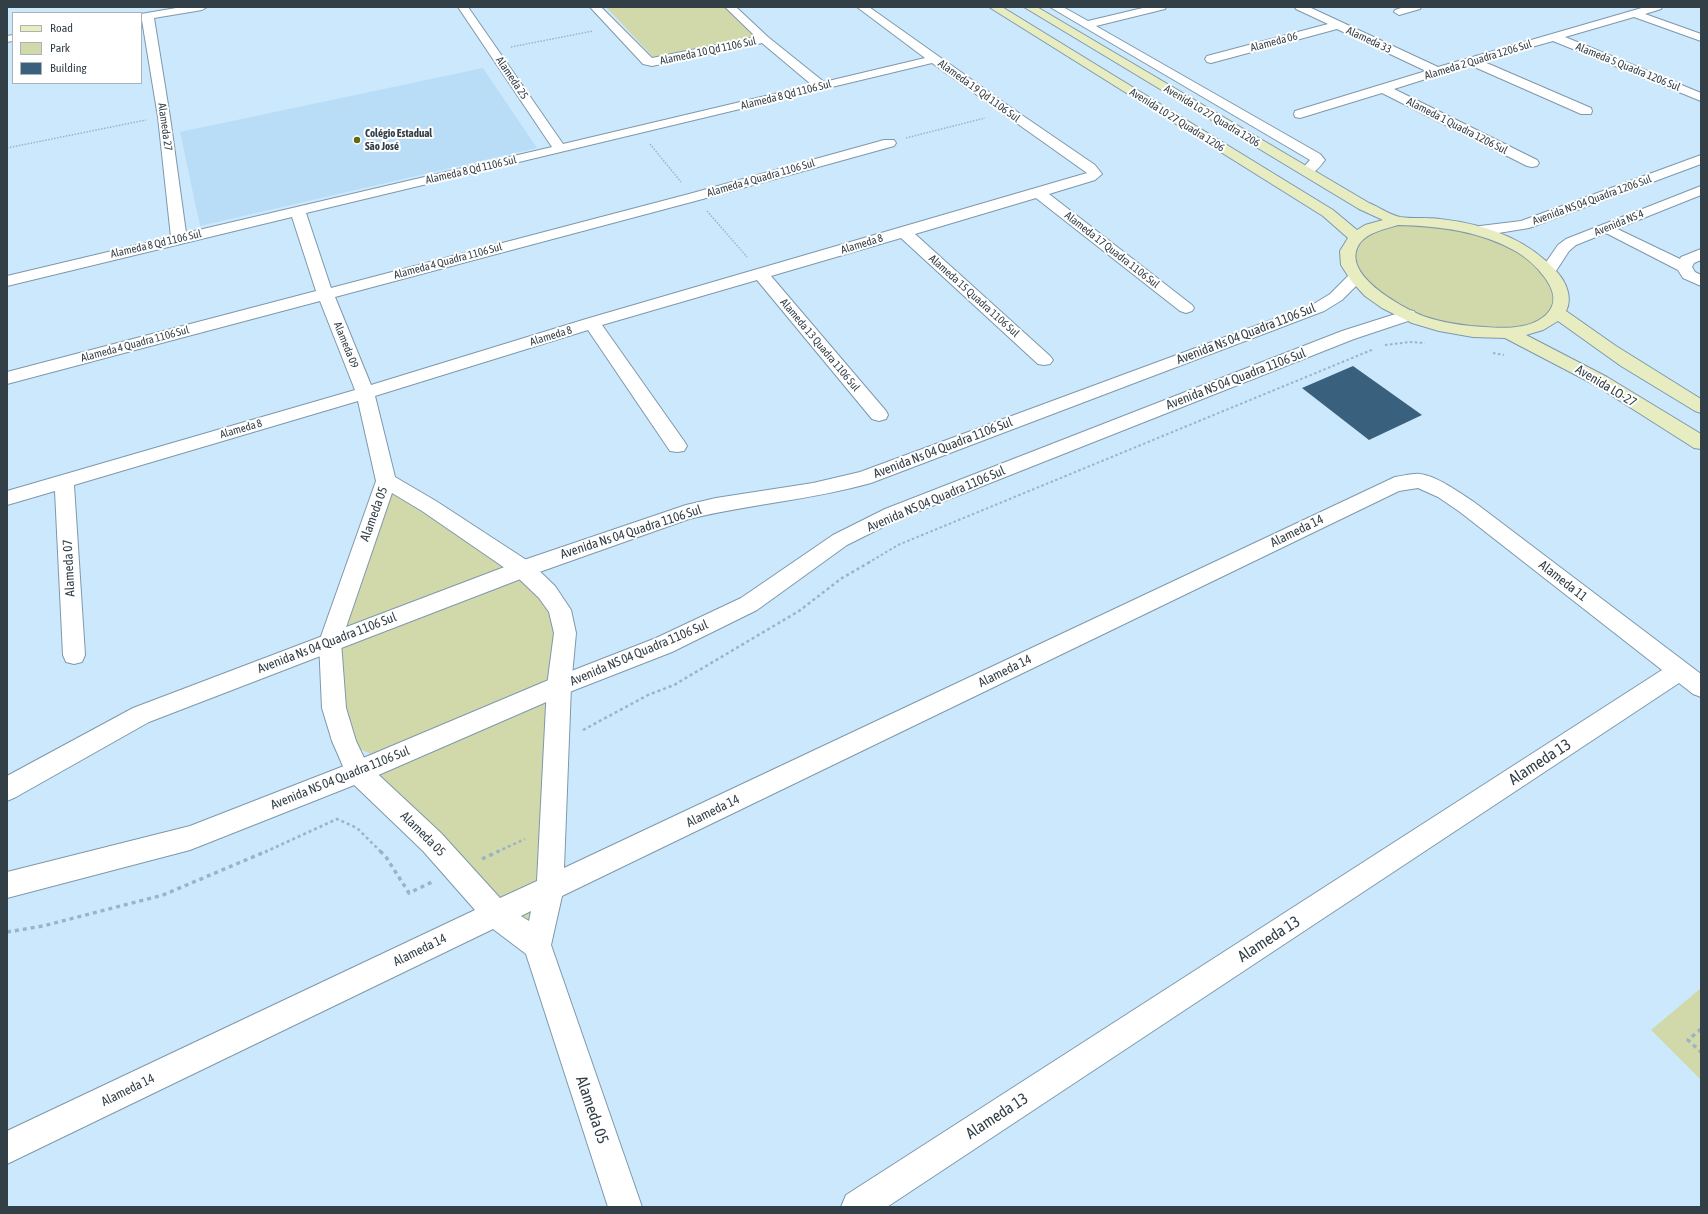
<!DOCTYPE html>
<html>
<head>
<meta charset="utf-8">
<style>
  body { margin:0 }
  #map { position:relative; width:1708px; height:1214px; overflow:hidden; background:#cce8fd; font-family:"Asap Condensed",sans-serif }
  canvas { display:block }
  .frame { position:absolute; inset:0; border:8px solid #333f47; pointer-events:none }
  .legend { position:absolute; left:12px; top:12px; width:130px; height:72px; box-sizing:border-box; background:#fff; border:1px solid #adb2b5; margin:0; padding:5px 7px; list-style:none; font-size:12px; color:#333f47 }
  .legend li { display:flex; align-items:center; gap:8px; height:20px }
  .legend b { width:20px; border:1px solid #adb2b5 }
</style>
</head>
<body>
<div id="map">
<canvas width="1708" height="1214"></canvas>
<div class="frame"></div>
<ul class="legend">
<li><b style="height:5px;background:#e8edc1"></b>Road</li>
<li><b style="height:11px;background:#d1d9ab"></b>Park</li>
<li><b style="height:11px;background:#39617d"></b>Building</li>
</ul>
</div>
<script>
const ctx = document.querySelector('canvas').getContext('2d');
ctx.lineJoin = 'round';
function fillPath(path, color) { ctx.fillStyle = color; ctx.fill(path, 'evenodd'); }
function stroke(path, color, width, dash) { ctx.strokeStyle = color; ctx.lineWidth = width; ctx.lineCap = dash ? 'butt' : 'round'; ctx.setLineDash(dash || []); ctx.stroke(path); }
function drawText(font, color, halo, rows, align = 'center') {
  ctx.font = font + ' "Asap Condensed",sans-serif'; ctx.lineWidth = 4; ctx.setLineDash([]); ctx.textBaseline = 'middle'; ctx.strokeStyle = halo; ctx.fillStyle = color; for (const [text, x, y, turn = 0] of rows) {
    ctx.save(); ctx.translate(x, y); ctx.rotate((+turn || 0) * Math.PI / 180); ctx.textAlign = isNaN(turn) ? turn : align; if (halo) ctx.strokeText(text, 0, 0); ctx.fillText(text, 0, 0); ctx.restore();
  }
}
const built = new Path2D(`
  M483,68L537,148L200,226L180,132Z`);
const green = new Path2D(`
  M606,7H724L758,38L655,59Z
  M1397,221L1480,231L1519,248L1548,271L1557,312L1509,333L1408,315L1355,278L1350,245Z
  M386,481L523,569L560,610L537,945L358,772L385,761L344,741L331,678Z
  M1701,988V1080L1651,1030Z`);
const building = new Path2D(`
  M1353,366L1422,415L1369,440L1302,388Z`);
const pathFar3 = new Path2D(`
  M511,47L593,31
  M906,138L985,118
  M650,144L681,182
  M7,148L146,120
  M707,211L747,257`);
const pathFar2 = new Path2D(`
  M1385,345L1410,342L1425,343
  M1493,353L1504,355
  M868,563L898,545L1374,349`);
const pathFar1 = new Path2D(`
  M583,730L648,695L674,685L799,611L842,578L870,562
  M265,852L337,819L357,828L381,852
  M497,852L525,839`);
const path = new Path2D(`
  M380,851L386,857L409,893L432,882
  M482,859L499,851
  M7,932L43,926L163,895L267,851
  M1701,1029L1688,1040L1701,1052`);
const minor = new Path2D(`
  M182,7H207L202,10L154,18L170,117L186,233L552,147L458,7H468L563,144L812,85L762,43L652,66L643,64L590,7H601L652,58L756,37L725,7H736L768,37L824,82L925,58L857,7H869L1013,109L1095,165L1102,174L1095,180L1049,194L1192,305L1194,308L1192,311L1186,313L1180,311L1036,198L915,234L1050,356L1053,360L1050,364L1044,365L1038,364L901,238L771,276L886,411L888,415L886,419L879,421L872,419L757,280L602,325L684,441L687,446L684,451L677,452L670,451L588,330L375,396L395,477L436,501L531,563L555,586L571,610L576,633L571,686L564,868L1395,477C1403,476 1413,473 1420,474C1437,476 1460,493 1474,502L1701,674V697L1693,694L1679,683L887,1207H841L846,1195L1662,670L1460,512L1438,497L1418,488L1399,491L562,896L551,945L642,1207H608L526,954L493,929L7,1164V1131L475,910L423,851L349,780L332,741L322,708L319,642L376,481L358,401L74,485L85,655L82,662L74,664L66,662L63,655L55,491L7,505V491L355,390L320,301L7,384V372L316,291L292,217L7,286V276L171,237L158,117L141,14ZM932,63L1087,173L586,319L371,385L335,297L699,200L894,146L896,143L894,140H884L689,194L331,288L306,213ZM392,493L422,511L515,575L539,598L549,612L554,633L547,686L537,881L500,898L441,833L367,764L356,741L346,708L341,642ZM531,911L529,921L521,916Z
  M1050,7H1063L1088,21L1147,7H1166L1165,9L1096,26L1320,154L1325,160C1319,168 1312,177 1302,174L1300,171L1310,160Z
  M1295,7H1309L1438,67L1645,7H1662L1661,9L1645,14L1701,34V41L1634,17L1565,37L1701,93V101L1553,41L1482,61L1591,108L1592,111L1591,114H1581L1470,65L1394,89L1537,160L1539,163L1537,166L1532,167L1527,166L1382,93L1300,118L1295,117L1294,114L1295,111L1426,71L1337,29L1211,63L1207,62L1205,59L1207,56L1328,24L1296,9Z
  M1404,7H1421L1420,9L1399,15L1394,12L1395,10Z
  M13,35V41L7,42V36Z
  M1607,224L1680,259L1681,257L1701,249V260L1694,263L1692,267L1695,272L1701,275V286L1683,278L1678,270L1602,231L1600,228L1602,225Z`);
const tertiary = new Path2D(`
  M1701,155V164L1529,228L1480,236L1475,234L1472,231L1475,228L1480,226L1521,221Z
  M1701,186V195L1576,245L1569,251L1554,274L1548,276L1542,274L1540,271L1558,245L1566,239Z
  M1355,273L1361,275L1363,278L1361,281L1342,300L1324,311L871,483C811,500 749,504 689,519L531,575L149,722L16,797L7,801V776L133,708L515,563L686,505L716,498L813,483L860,472L1312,305L1330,294L1349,275Z
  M1408,310L1414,311L1416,315L1414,319L1354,339L899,519L847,545L757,610L672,652L567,693L367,780L190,850L7,898V872L190,826L349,764L551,679L656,638L741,598L833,535L885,509L1342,331Z`);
const secondary = new Path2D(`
  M989,7H1002L1333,210L1357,230L1365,225L1383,220L1359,209L1024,7H1037L1369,203C1379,207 1390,215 1400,217C1413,219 1427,217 1440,219C1484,224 1527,238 1557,272C1566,282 1573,298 1566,311L1616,346L1701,399V413L1695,411L1621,366L1558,321L1543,330L1526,335L1607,377L1701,434V449L1694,448L1595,385L1505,338L1473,337L1439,331L1412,323L1382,308L1365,296L1352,282L1341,265L1340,251L1348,238L1323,216ZM1398,225C1439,226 1481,231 1517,252C1532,261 1564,290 1550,310C1537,329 1506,329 1485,327C1464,326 1443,323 1423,316C1401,307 1338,273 1360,243C1368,232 1386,229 1398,225Z`);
const markers = [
  [357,140,4,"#626b11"]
];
const farStreetnames = [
  ["Alameda 33",1369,40,25],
  ["Alameda 06",1274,42,-15],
  ["Alameda 10 Qd 1106 Sul",708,51,-12],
  ["Alameda 2 Quadra 1206 Sul",1478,60,-17],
  ["Alameda 5 Quadra 1206 Sul",1628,67,22],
  ["Alameda 25",512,78,56],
  ["Alameda 19 Qd 1106 Sul",979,91,36],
  ["Alameda 8 Qd 1106 Sul",786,95,-14],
  ["Avenida Lo 27 Quadra 1206",1212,116,31],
  ["Avenida L0 27 Quadra 1206",1177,120,32],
  ["Alameda 1 Quadra 1206 Sul",1457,126,27],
  ["Alameda 27",165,127,82],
  ["Alameda 8 Qd 1106 Sul",471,170,-13],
  ["Alameda 4 Quadra 1106 Sul",761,178,-16],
  ["Avenida NS 04 Quadra 1206 Sul",1592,200,-20],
  ["Avenida NS 4",1619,223,-22],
  ["Alameda 8 Qd 1106 Sul",156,244,-13],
  ["Alameda 8",862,244,-17],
  ["Alameda 17 Quadra 1106 Sul",1112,250,38],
  ["Alameda 4 Quadra 1106 Sul",448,261,-15],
  ["Alameda 15 Quadra 1106 Sul",974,296,42],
  ["Alameda 8",551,336,-17],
  ["Alameda 4 Quadra 1106 Sul",135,344,-15],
  ["Alameda 09",346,345,68],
  ["Alameda 13 Quadra 1106 Sul",820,345,50],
  ["Alameda 8",241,429,-16]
];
const farPoinames = [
  ["Colégio Estadual",365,134],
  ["São José",365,147]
];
const streetNames = [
  ["Avenida Ns 04 Quadra 1106 Sul",1246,334,-21],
  ["Avenida NS 04 Quadra 1106 Sul",1236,379,-21],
  ["Avenida LO-27",1606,386,31],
  ["Avenida Ns 04 Quadra 1106 Sul",943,448,-21],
  ["Avenida NS 04 Quadra 1106 Sul",936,499,-23],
  ["Alameda 05",374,514,-70],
  ["Alameda 14",1297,531,-26],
  ["Avenida Ns 04 Quadra 1106 Sul",631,532,-18],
  ["Alameda 07",69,568,-93],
  ["Alameda 11",1563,581,38],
  ["Avenida Ns 04 Quadra 1106 Sul",327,643,-21],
  ["Avenida NS 04 Quadra 1106 Sul",639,653,-23],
  ["Alameda 14",1005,671,-26],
  ["Avenida NS 04 Quadra 1106 Sul",340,778,-22],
  ["Alameda 14",713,811,-26],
  ["Alameda 05",423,834,45],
  ["Alameda 14",420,950,-26],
  ["Alameda 14",128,1090,-26]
];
const nearStreetnames = [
  ["Alameda 13",1540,762,-33],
  ["Alameda 13",1269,939,-33],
  ["Alameda 05",592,1110,71],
  ["Alameda 13",997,1116,-33]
];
fillPath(built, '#baddf7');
fillPath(green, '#d1d9ab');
fillPath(building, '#39617d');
stroke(minor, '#7e98ab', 2);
stroke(tertiary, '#7e98ab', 2);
stroke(secondary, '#7e98ab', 2);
stroke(pathFar3, '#9cb3c4', 1.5, [1.5, 1.5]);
stroke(pathFar2, '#9cb3c4', 2, [2.5, 2.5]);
stroke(pathFar1, '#9cb3c4', 2.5, [3, 3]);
stroke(path, '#9cb3c4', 3.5, [4, 4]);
fillPath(minor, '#fff');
fillPath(tertiary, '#fff');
fillPath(secondary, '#e8edc1');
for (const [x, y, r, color] of markers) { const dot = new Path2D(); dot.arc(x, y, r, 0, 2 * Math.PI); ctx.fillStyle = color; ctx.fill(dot); stroke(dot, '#fff', 1.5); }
drawText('11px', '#333f47', '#fff', farStreetnames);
drawText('bold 11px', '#333f47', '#fff', farPoinames, 'left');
drawText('13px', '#333f47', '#fff', streetNames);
drawText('16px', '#333f47', '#fff', nearStreetnames);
</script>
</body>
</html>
